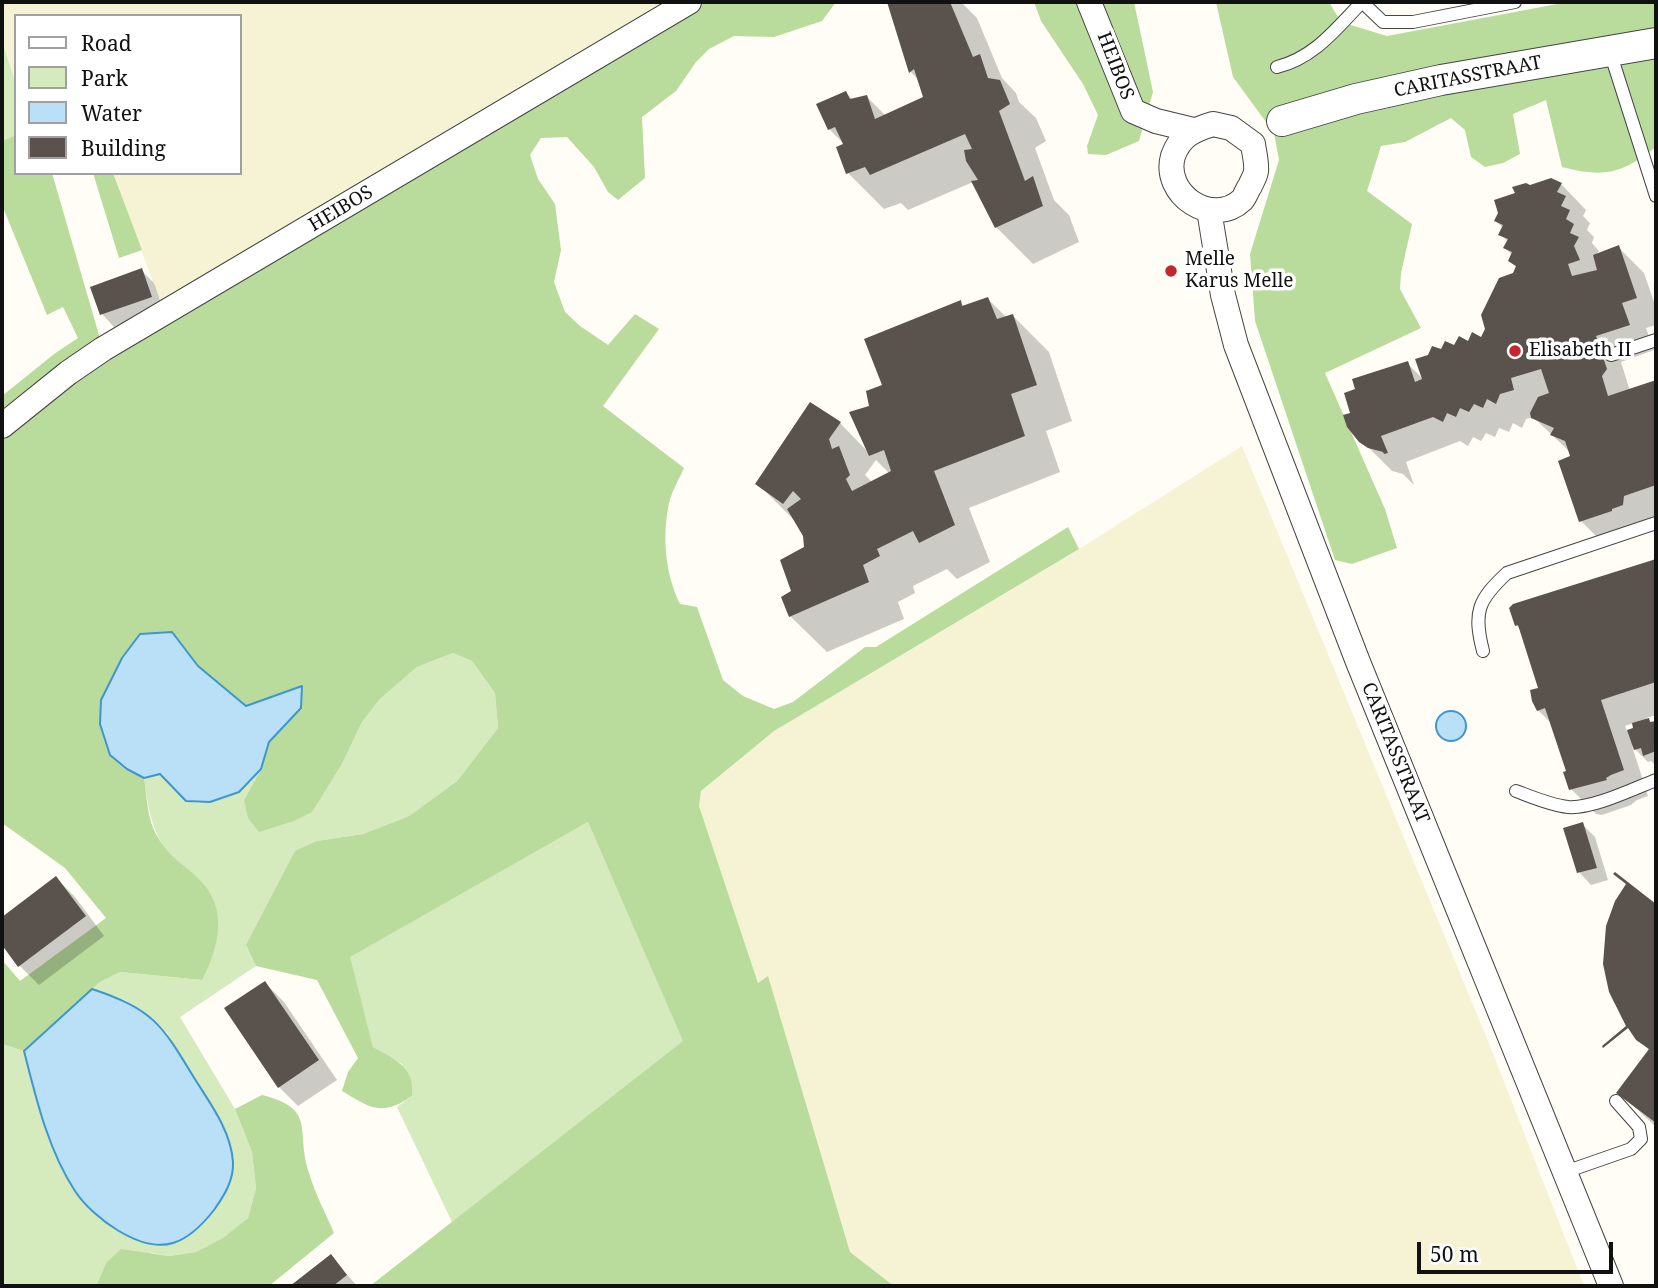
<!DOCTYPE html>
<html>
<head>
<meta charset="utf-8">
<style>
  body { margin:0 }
  #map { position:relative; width:1658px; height:1288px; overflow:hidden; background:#fffdf5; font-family:"Noto Serif",serif }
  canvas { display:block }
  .frame { position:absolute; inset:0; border:4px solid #111; pointer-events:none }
  .legend { position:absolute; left:14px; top:14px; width:228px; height:161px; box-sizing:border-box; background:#fff; border:2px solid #a0a0a0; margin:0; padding:9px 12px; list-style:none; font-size:21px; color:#111 }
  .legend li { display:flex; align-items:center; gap:14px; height:35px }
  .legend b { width:35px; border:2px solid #a0a0a0 }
  .scale { position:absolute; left:1417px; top:1242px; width:196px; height:32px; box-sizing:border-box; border:4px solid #111; border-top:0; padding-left:9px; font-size:21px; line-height:24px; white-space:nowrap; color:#111; -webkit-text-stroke:5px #fff; paint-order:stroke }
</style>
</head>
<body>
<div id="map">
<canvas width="1658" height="1288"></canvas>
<div class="frame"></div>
<ul class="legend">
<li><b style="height:9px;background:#fff"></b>Road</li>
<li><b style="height:19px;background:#d5ebbd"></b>Park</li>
<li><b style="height:19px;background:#b9e0f7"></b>Water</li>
<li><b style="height:19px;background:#5a524d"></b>Building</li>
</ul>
<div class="scale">50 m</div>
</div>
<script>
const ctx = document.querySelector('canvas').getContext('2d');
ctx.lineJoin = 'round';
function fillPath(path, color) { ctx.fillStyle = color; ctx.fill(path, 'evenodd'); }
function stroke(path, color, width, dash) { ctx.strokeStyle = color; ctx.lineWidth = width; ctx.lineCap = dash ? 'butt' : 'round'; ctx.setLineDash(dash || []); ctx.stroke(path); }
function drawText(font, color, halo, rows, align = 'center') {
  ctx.font = font + ' "Noto Serif",serif'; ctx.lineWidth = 7; ctx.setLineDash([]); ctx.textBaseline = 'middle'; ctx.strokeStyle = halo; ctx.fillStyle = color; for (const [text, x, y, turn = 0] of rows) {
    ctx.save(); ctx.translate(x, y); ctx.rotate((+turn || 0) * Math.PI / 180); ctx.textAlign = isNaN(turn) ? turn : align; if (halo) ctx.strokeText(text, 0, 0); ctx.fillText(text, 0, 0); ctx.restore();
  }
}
const farmland = new Path2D(`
  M2,2H663L160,301L113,173H240V16H16V84L2,41Z
  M1242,446L1490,1046L1584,1286H894L850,1252L768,977L758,983L698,806L701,791L773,731L1079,549Z`);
const green = new Path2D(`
  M2,41L16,84V135L2,141Z
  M453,653L472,661L495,693L498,728L457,781L409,816L363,834L317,841L246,945L256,966L180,1017L235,1109L252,1152L256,1188L248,1218L224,1238L196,1252L169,1256L152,1253L106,1263L96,1286H2V1044L24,1051L40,1111L58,1156L101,1220L132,1239L223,1198L232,1178L234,1164L167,1033L142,1010L125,1000L92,989L100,982L120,972L202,980L200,880C192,874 181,868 174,860C152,837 148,807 144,778L160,774L186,801L198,803L224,798L239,792L261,769L244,800L294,821L312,811L342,764L362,722L380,699L417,667Z
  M588,822L684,1041L452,1222L397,1107L412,1096L402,1064L373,1047L349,957Z`);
const forest = new Path2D(`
  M663,2H836L822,21L774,37L734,36L709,49L696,62L676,91L642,117L645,178L618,200L608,192L594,167L567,137L541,138L530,155L538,179L555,204L561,250L554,282L565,312L580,326L608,345L635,314L659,329L603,406L684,468C679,479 672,491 669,503C662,537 665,573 680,604L697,607L723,680L743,696L774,709L793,702L865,647H876L1068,527L1079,549L774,731L701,791L699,806L758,983L768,976L850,1252L894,1286H370L683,1041L588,822L350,957L373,1047C396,1060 415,1067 412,1096C382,1117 370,1108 342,1091L348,1072L358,1058L317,980L256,966L246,945L295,851L317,841L363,834L409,816L457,781L498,728L495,693L472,661L453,653L417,667L380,699L362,722L342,764L312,812L294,821L259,832L248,818L244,800L261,769L269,742L301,708L302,687L246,706L198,666L172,632L127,769L144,778C147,797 147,819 157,836C171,860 182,862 199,879C229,909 219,947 202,980L120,972L100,982L24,1051L2,1044V960L20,981L106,918L65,868L2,823V396L54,354L78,338L63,307L47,315L2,205V141L16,135V173H52L103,349L164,313L160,301Z
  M1034,2H1134L1153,92L1139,141L1106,155L1088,154L1087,146L1098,115L1083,84L1041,21Z
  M1216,2H1329L1341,22L1387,36L1568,2H1656V147C1621,174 1605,178 1562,167L1546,100L1513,114L1520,154L1503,163L1485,167L1471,157L1465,130L1451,118L1405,142L1381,146L1367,191L1412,224L1401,273L1400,289L1421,328L1325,373L1385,509L1397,548L1352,564L1335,560L1255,321L1250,254L1279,160L1274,133L1233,77Z
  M93,173H113L142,250L119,258Z
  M262,1095C318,1109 295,1131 309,1173C315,1194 326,1214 334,1233L269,1286H96L106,1263L121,1249L169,1256L196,1252L223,1238L248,1218L256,1188L252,1152L235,1109Z`);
const water = new Path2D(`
  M172,632L198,666L246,706L302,686L301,708L269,742L261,769L239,792L210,802L186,801L160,774L144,778L127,769L110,755L100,724L101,700L122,658L140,634Z
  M1436 726a15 15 0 1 1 30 0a15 15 0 1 1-30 0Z
  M92,989C152,1009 161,1023 193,1076C209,1102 231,1130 233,1162C234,1180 224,1196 214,1210C203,1224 190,1238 173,1243C140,1253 92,1217 75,1191C48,1150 36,1098 24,1051Z`);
const shadow = new Path2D(`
  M889,2H961L977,18L1002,78L1016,93L1019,102L1036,118L1046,141L1035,148L1054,200L1069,215L1079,242L1033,264L996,227L973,182L908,210L901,203L884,209L848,173L845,145L829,129L846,93L853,100L867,97L886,116L926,98L920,82L911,72Z
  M1561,184L1586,210L1583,216L1590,223L1587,230L1594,237L1592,243L1599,251L1596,255L1618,247L1644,273L1656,308V325L1646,328L1654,350L1621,362L1630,391L1656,381V519L1648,530L1606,546L1581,521L1570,452L1533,417L1526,419L1522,428L1513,423L1509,432L1499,428L1495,437L1486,433L1481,441L1473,437L1468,446L1460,441L1406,462L1414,485L1403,474L1392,471L1351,430L1352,414L1407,363L1424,380L1442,351L1482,339L1517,268L1510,261L1512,255L1505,248L1508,242L1500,234L1503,228L1496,221L1530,187Z
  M141,270L154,283L163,309L114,327L102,314Z
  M988,299L1007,318L1013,316L1049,352L1072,421L1046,431L1060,472L969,508L990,562L957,579L947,569L913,586L915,593L898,602L904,619L827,652L790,616L793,592L806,548L805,535L794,520L758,484L811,405L840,423L869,453L872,407L884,386L960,302L965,307ZM876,460L890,474L873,483L865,475Z
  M1656,561V715L1646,718L1652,724L1656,723V766L1651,761L1648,762L1632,746L1648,796L1637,800L1631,805L1602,815L1596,814L1571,789L1568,772L1552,724L1538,710L1531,692L1541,689L1521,630L1516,625L1547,597ZM1634,723L1636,729L1627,731L1625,726Z
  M1582,824L1595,837L1608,880L1591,885L1579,872Z
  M56,878L75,897L104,936L39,985L20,966L2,942V919Z
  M1628,885L1656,906V1127L1619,1092L1650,1051L1637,1038Z
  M265,983L284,1002L337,1080L298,1106L279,1087Z
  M331,1256L357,1286H292Z`);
const building = new Path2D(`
  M887,2H950L973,57L980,54L988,78L1000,80L1010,104L999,111L1025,181L1033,176L1043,206L995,228L971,181L978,180L966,161L964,150L972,149L965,134L870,175L865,167L846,174L836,147L843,144L835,127L828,130L816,104L846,91L850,99L867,95L875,119L923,97L914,69L909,73Z
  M1551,178L1562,183L1557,192L1566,196L1561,206L1570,210L1566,219L1574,224L1570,233L1579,237L1574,246L1580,260L1568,264L1572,276L1597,270L1593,255L1619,245L1637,298L1622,303L1630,325L1596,336L1607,369L1602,376L1608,396L1656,380V485L1624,496L1623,505L1612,509V511L1579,522L1558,461L1570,456L1565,441L1550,435L1554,428L1531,418L1530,413L1538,397L1549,393L1541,369L1511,378L1514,390L1500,394L1496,404L1487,399L1483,408L1474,404L1469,412L1460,408L1456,417L1447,413L1443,422L1433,417L1381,436L1388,453L1384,454L1383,452L1368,448L1359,442L1347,427L1343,415L1350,413L1344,393L1355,389L1352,379L1408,361L1415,382L1422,379L1415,359L1428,355L1432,346L1441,349L1445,341L1454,345L1459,336L1468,341L1472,332L1481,337L1485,329L1481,315L1499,278L1513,273L1516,266L1508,261L1512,252L1503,248L1508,239L1498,235L1503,225L1494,221L1498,213L1494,200L1515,193L1512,187L1526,183L1530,185Z
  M142,268L152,297L100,315L90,287Z
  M988,297L997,319L1013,314L1037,385L1011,394L1025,436L934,471L955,525L919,543L913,531L877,549L880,556L863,565L869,582L789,617L781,597L791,591L780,560L804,547L803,536L787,509L801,499L793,491L783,504L755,484L810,402L841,422L829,439L832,449L839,446L850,475L846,479L852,491L891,471L884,450L869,456L849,412L869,406L866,391L882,385L864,339L961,300L962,306Z
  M1656,559V682L1601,700L1624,770L1611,775L1606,778L1607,780L1569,790L1563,772L1566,771L1545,708L1537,711L1532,701L1530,690L1538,688L1518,625L1515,626L1509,608L1513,604Z
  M1649,718L1650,722L1656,721V751L1643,756L1641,748L1634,750L1627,730L1633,728L1632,723Z
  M1583,822L1597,868L1577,873L1563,828Z
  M1615,872L1656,904V1123L1616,1093L1649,1049L1636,1040L1628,1028L1603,1048L1602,1046L1626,1026L1609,992L1603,964L1606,926L1615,901L1626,884L1613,874Z
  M56,876L86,916L18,967L2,945V917Z
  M265,981L319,1060L278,1088L224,1008Z
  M331,1254L347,1275L333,1286H290Z`);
const service = new Path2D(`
  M1362,2L1383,22H1413L1515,2
  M1610,52L1656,196
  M1277,67C1314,58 1336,29 1362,2
  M1611,355L1656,340
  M1483,651C1473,612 1478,600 1507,573L1656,523
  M1516,791C1532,797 1550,805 1568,807C1592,809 1633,789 1656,780
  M1565,1172L1631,1149L1641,1139L1639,1127L1616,1101`);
const minor = new Path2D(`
  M1089,2L1133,111L1156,121L1193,130
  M1213,124L1231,128L1253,144C1254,152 1257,163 1256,171C1256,175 1252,181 1250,186C1247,190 1245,197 1242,200C1212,228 1162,194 1173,156C1180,136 1193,130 1213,124Z
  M1209,210L1223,295L1236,345L1358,662L1611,1286
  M2,426L68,373L103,349L689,2`);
const tertiary = new Path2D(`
  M1282,121L1356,99L1441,80L1656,43`);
const markers = [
  [1171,271,7,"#c4262e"],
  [1515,351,7,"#c4262e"]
];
const streetNames = [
  ["HEIBOS",1115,66,69],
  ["CARITASSTRAAT",1468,77,-11],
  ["HEIBOS",341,209,-31],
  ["CARITASSTRAAT",1395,753,68]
];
const poiNames = [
  ["Melle",1185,260],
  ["Karus Melle",1185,282],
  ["Elisabeth II",1529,351]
];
fillPath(farmland, '#f6f3d4');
fillPath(green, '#d5ebbd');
fillPath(forest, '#b9dc9c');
fillPath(water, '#b9e0f7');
stroke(water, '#3f96cf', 2);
fillPath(shadow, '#0003');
fillPath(building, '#5a524d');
stroke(service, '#444', 14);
stroke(minor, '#444', 26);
stroke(tertiary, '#444', 32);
stroke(service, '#fff', 12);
stroke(minor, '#fff', 24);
stroke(tertiary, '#fff', 30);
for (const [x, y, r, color] of markers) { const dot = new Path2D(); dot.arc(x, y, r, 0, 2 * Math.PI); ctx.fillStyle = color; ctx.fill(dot); stroke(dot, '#fff', 2.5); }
drawText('19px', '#111', '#fff', streetNames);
drawText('19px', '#111', '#fff', poiNames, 'left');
</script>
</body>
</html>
